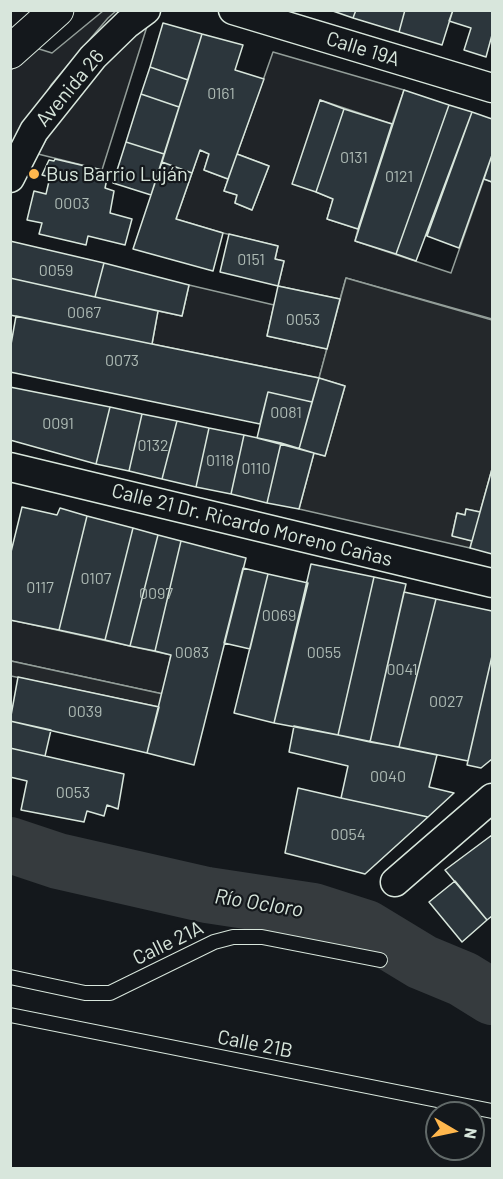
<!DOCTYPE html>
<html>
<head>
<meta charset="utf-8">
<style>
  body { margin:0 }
  #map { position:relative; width:503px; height:1179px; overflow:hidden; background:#14181c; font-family:Barlow,sans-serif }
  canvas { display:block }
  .frame { position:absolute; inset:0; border:12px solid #d8e6dc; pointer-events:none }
  .north { position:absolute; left:425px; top:1101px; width:60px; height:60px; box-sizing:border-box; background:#14181c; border:2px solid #626a69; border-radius:50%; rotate:99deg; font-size:16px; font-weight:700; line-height:24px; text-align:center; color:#d8e6dc }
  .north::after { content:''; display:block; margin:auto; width:21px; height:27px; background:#ffb74d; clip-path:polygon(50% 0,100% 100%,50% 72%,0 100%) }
</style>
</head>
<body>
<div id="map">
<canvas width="503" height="1179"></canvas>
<div class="frame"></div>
<div class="north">N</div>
</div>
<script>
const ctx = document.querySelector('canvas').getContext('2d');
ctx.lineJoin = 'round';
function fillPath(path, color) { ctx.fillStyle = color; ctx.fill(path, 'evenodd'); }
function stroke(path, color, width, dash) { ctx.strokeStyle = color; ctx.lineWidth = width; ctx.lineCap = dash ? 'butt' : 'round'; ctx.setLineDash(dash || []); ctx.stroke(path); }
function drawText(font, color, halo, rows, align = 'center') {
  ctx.font = font + ' Barlow,sans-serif'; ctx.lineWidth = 4.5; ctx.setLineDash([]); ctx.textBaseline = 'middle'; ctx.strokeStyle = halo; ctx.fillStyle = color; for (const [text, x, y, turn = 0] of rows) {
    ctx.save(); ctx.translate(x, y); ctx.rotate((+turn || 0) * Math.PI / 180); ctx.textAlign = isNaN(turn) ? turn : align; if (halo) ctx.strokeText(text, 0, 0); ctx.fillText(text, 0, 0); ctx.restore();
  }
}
const green = new Path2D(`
  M103,11H116L108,18L51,85L11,156V70L36,48L52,53Z
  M149,20L102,170L38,154L67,103Z
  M273,52L404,90L392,124L320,100L316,192L333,199L327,219L358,229L355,241L451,273L484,179L492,182V319L346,278L340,299L278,286L284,261L275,259L278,246L223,233L176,219L200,150L209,154L204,170L228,179L224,191L237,195L235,203L252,210L269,166L237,154Z
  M189,285L274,305L267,336L327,349L319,378L152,344L158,311L182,316Z
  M11,620L171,655L163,694L11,661Z`);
const parking = new Path2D(`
  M346,278L492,320V469L480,512L466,509L465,515L457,513L452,535L472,541L470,548L299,509L314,453L325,456L345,386L319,378Z
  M11,661L163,694L159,707L11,676Z`);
const river = new Path2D(`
  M10,845L58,861L207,895L313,911L366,928L422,962L463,979L492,997`);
const building = new Path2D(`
  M330,10H356L353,18Z
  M356,10H405L399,32L353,18Z
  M405,10H453L442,45L399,32Z
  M453,10H492V35L486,57L464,50L471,28L449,21Z
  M163,23L202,34L188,80L150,67Z
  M202,34L243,45L235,70L264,79L228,179L204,170L209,154L200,150L192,173L162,162Z
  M150,67L188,80L179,107L141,94Z
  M404,90L449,105L396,254L355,241Z
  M141,94L179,107L164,154L126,142Z
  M320,100L344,109L316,192L292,184Z
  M449,105L472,112L416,261L396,254Z
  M344,109L392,124L358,229L327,219L333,199L316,192Z
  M472,112L492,119V155L459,248L427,236Z
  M126,142L164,154L151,195L113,183Z
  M237,154L269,166L252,210L235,203L237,195L224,191Z
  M492,155V182L484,179Z
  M55,159L102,170L100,177L107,179L105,188L114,191L110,213L132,219L125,245L88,236L86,245L39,234L42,223L27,220L34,191L46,194L50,177L42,175L49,160L54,161Z
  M162,162L192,173L176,219L223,233L213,271L133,249Z
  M229,234L278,246L275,259L284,261L278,286L220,272Z
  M10,241L104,263L95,297L10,278Z
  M104,263L189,285L182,316L95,297Z
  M10,278L158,311L152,344L10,315Z
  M278,286L340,299L327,349L267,336Z
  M16,316L152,344L319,378L312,402L268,392L260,424L10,372V350Z
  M319,378L345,386L325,456L299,449Z
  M10,387L110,407L96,464L10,440Z
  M268,392L312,402L299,449L257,438Z
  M110,407L142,414L129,471L96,464Z
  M142,414L177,421L162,479L129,471Z
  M177,421L209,428L196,487L162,479Z
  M209,428L244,435L231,494L196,487Z
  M244,435L281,443L267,503L231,494Z
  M281,443L314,453L299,509L267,503Z
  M492,469V554L470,548Z
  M22,507L57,515L60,508L87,516L59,630L10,620V556Z
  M466,509L480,512L472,541L452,536L457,513L465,515Z
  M87,516L133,528L105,640L59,630Z
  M133,528L158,535L130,646L105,640Z
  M158,535L181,541L155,651L130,646Z
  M181,541L246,558L194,765L147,753L171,655L155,651Z
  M311,564L374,577L338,735L274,723Z
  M243,568L268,574L250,649L224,643Z
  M268,574L308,583L274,723L234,713Z
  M374,577L406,584L370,742L338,735Z
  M404,592L436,599L399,747L370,742Z
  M436,599L492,611V656L468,761L399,747Z
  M492,656V759L481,768L467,765Z
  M18,677L159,707L147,753L10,721Z
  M10,721L51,730L45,756L10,748Z
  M294,726L437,755L429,787L454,793L428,817L341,798L348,766L289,752Z
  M10,748L124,774L118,809L107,805L104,816L87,811L84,822L21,810L27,781L10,777Z
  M298,788L341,798L428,817L365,874L285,853Z
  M492,835V916L487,920L445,870Z
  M455,881L487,920L462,942L429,902Z`);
const service = new Path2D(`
  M10,977L85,993H110L214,942L233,937H262L380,960
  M10,1015L492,1111`);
const minor = new Path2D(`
  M233,10L492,88
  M10,178L34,131L93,57L127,24L146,10
  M10,467L492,583
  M395,882L492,798`);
const secondary = new Path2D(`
  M10,52L57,10`);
const markers = [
  [34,174,6,"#ffb74d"]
];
const numberNames = [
  ["0161",221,94],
  ["0131",354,158],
  ["0121",399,177],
  ["0003",72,204],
  ["0151",251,260],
  ["0059",56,271],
  ["0067",84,313],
  ["0053",303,320],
  ["0073",122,361],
  ["0081",286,413],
  ["0091",58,424],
  ["0132",153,446],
  ["0118",220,461],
  ["0110",256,469],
  ["0107",96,579],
  ["0117",40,588],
  ["0097",156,594],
  ["0069",279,616],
  ["0083",192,653],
  ["0055",324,653],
  ["0041",402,670],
  ["0027",446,702],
  ["0039",85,712],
  ["0040",388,777],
  ["0053",73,793],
  ["0054",348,835]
];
const streetNames = [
  ["Calle 19A",363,49,17],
  ["Avenida 26",70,88,-50],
  ["Calle 21 Dr. Ricardo Moreno Cañas",252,525,14],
  ["Calle 21A",168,943,-26],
  ["Calle 21B",255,1044,11]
];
const poiNames = [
  ["Bus Barrio Luján",46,174]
];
const waterNames = [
  ["Río Ocloro",259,903,9]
];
fillPath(green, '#202428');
stroke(green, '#939e99', 1.5);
fillPath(parking, '#24282b');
stroke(parking, '#939e99', 1.5);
stroke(river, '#363b3e', 56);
fillPath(building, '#2c363c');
stroke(building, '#d8e6dc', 1.5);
stroke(service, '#d8e6dc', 16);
stroke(minor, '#d8e6dc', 31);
stroke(secondary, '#d8e6dc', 35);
stroke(service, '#14181c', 14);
stroke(minor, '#14181c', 28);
stroke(secondary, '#14181c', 33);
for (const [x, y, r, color] of markers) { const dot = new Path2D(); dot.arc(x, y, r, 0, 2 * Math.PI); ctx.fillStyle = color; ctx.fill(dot); stroke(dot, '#14181c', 2); }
drawText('16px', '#adbab4', null, numberNames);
drawText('20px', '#d8e6dc', '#14181c', streetNames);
drawText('20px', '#d8e6dc', '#14181c', poiNames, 'left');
drawText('italic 21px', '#d8e6dc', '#14181c', waterNames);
</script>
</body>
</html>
